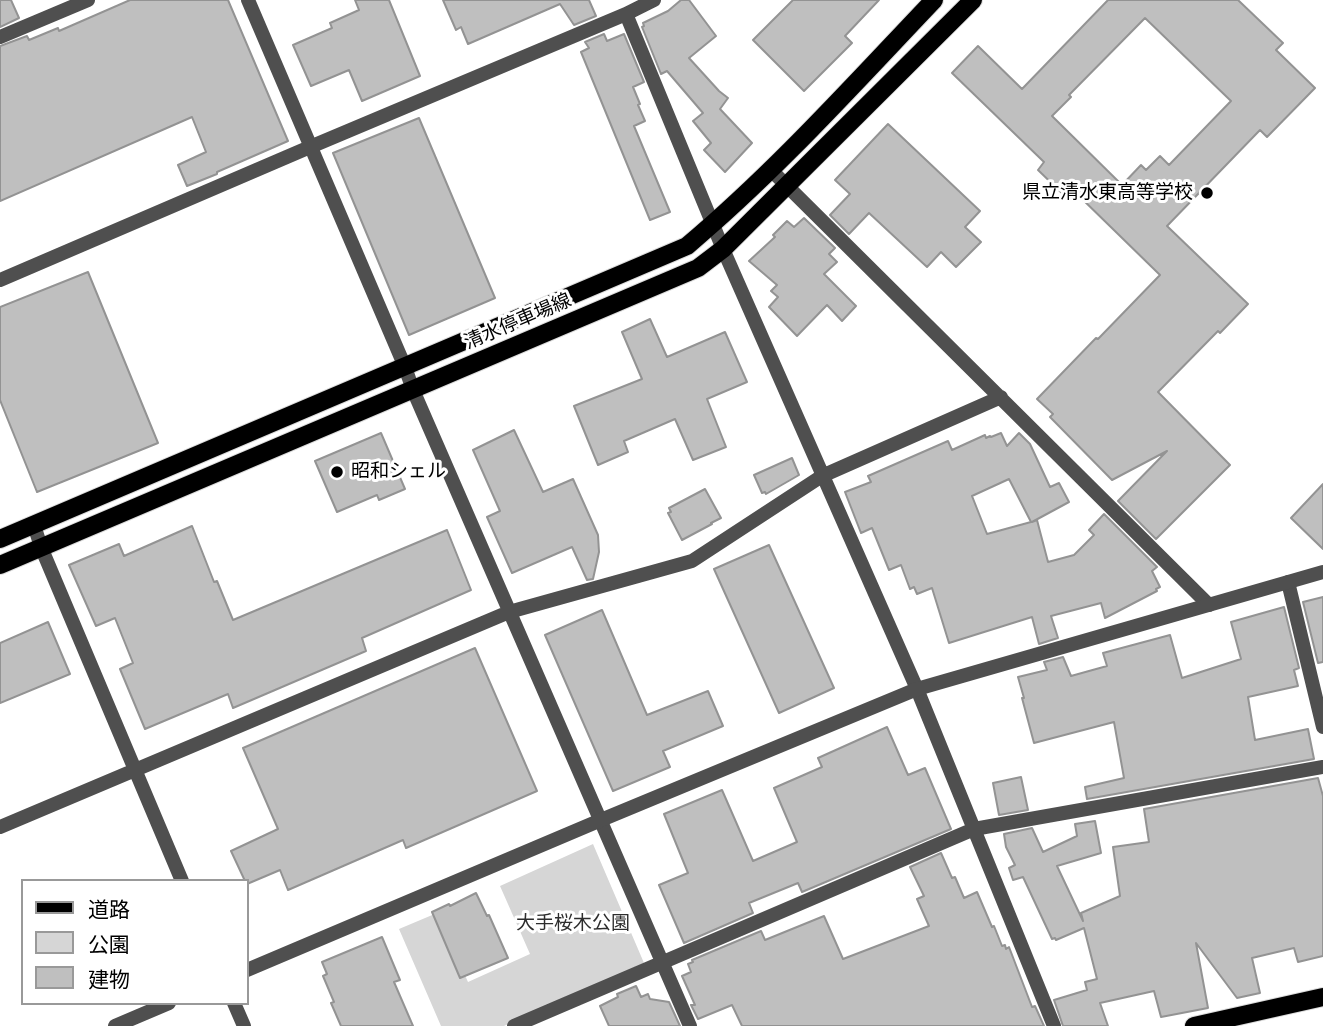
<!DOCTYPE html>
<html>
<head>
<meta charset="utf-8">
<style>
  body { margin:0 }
  #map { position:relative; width:1323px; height:1026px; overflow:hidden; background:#fff; font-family:Arial,"Noto Sans JP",sans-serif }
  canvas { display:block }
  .legend { position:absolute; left:21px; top:879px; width:228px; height:126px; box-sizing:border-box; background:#fff; border:2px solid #999; margin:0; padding:9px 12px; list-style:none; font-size:21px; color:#000 }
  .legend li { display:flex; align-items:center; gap:14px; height:35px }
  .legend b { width:35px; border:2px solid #999 }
</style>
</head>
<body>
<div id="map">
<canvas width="1323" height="1026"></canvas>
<ul class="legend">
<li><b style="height:9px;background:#000"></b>道路</li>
<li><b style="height:19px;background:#d6d6d6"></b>公園</li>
<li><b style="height:19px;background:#bfbfbf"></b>建物</li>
</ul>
</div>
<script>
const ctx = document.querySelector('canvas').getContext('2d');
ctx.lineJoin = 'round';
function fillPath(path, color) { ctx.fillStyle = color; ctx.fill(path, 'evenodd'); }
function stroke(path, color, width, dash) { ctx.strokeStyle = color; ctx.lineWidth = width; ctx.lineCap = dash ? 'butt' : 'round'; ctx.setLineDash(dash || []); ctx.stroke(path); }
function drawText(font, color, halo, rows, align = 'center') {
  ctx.font = font + ' Arial,"Noto Sans JP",sans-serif'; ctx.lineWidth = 6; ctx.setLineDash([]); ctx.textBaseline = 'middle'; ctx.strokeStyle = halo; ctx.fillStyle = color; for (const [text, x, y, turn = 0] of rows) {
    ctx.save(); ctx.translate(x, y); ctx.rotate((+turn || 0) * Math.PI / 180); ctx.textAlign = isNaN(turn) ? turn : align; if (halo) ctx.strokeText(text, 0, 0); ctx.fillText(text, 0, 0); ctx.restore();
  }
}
const green = new Path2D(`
  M593,844L644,963L504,1026H441L399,929L437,913L468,982L530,954L500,886Z`);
const building = new Path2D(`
  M0,0H11L19,18L0,27Z
  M130,0H228L288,141L217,172V174L187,186L178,165L206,152L192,117L0,201V46L27,36L29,40L58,28L59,31Z
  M355,0H389L420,76L362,101L349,70L311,86L293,45L332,28L330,23L359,10Z
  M443,0H589L596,16L574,25L560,4L468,44L461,27L456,30Z
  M681,0H689L716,36L689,58L719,91L728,98L720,109L752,143L725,172L704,150L711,143L693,121L703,113L667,71L661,74L642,27L644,26L643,23L668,11Z
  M793,0H879L845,36L852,43L804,91L753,40Z
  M1108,0H1238L1283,43L1276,50L1315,88L1267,137L1260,130L1167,226L1248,304L1220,333L1218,331L1158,392L1230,465L1156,539L1118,501L1167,451L1112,480L1050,417L1053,414L1037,399L1096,338L1098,339L1160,275L1077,194L1070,201L1038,170L1044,162L952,73L978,46L1022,89ZM1145,18L1231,101L1169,165L1160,156L1146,170L1141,165L1122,185L1052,116L1071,97L1069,95Z
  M604,34L607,41L624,34L644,82L633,87L640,104L638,105L645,121L634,126L670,212L650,220L581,52L589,48L585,42Z
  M419,118L495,298L409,335L333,153Z
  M888,124L980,211L965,227L981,242L956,267L941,252L927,267L869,213L849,234L830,215L850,194L835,180Z
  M804,218L835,248L829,254L837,262L824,274L856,306L842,321L827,305L797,336L769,307L778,297L771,291L777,285L749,261L775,237L773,235L787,221L794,227Z
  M88,272L158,443L37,492L0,400V307Z
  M650,319L667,357L725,332L747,382L707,399L726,447L693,460L675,419L624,441L628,452L598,465L574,406L642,379L622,332Z
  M514,430L543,492L573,479L598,535L599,552L593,579L587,580L572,547L512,573L487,517L500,511L473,450Z
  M381,433L405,489L379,500L377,495L337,512L315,461Z
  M1001,433L1007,446L1019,433L1030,444L1050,487L1059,483L1069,502L1032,522L1037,520L1048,562L1074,555L1094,535L1089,530L1104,514L1157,567L1152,571L1160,587L1156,589L1157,591L1105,618L1101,603L1051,616L1058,638L1039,644L1032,617L949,643L932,588L917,594L914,587L910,589L901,565L889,570L872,528L861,533L845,492L871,482L868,476L948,441L952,450L985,435L986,438L990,436L991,437ZM1009,479L1031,522L987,534L972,496Z
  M792,458L799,475L766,494L765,492L762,493L754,475Z
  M1323,484V549L1291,518Z
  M705,489L721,518L711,523L712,524L682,540L668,513L671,512L669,508Z
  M192,526L214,582L217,581L233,620L447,530L471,590L362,638L366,651L233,708L228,694L145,729L120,669L133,663L115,618L96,626L69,565L119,544L124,556Z
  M769,545L834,688L779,713L714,569Z
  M1323,597V662L1318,663L1303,602Z
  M1284,607L1299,668L1294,670L1298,686L1248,697L1255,740L1308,729L1314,759L1087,799L1085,787L1124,778L1114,722L1034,743L1022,698H1024L1018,677L1047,670L1044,662L1063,657L1071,676L1107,666L1103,653L1170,635L1182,678L1241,659L1231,622Z
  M602,610L647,715L708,691L723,726L663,751L670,767L613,791L545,635Z
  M48,622L70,674L0,703V643Z
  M475,648L537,791L406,848L403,840L288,890L280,870L247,884V881H245L231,851L278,829L243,748Z
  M887,727L908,775L925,768L951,829L802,892L798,883L749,903L753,913L684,943L659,885L688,873L664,814L722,790L753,861L797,842L774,788L822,767L818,758Z
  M1021,777L1028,810L999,815L993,783Z
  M1318,778L1323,796V956L1298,962L1294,948L1252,958L1260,993L1237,998L1196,943L1208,1008L1161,1017L1154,991L1100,1003L1108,1026H1063L1054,1000L1087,990L1085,982L1097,979L1084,928L1056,940L1055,938L1052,939L1023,877L1013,880L1009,868L1015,865L1006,847L1004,834L1032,828L1043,852L1077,836L1075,824L1095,821L1101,853L1057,866L1083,921L1081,913L1120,896L1113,847L1149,842L1144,809Z
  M941,853L952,878L955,877L964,898L977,892L992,927L994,926L1002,946L1005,945L1006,949L1009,947L1032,1007L1035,1006L1044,1026H742L732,1005L698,1019L691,1005H695L682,976L691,972L688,964L693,962L692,960L761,931L765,940L824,916L843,959L929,926L917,899L924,896L910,867Z
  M476,893L487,916L489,915L508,958L460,978L432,912L449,904L450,906Z
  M382,937L400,980L394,982L413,1026H341L331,1003L334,1002L323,976L327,974L322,962Z
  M636,986L641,997L648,994L650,999L669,1002L680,1026H609L600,1006L618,997L617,994Z`);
const minor = new Path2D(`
  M248,0L405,367L413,390L690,1026
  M626,14L654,0
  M0,37L88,0
  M771,170L1209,605
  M0,280L310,147L626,14L723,249L917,689L1054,1026
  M34,525L41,547L182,881
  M1288,582L1323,727
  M0,827L509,612L692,561L822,476L1001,397
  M234,1003L244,1026
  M514,1026L974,829L1323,767`);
const tertiary = new Path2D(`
  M247,970L601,820L917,689L1323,572
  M115,1026L169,1003`);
const primary = new Path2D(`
  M0,539L687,246C776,171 854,84 934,0
  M0,565L698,268L723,249L973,0
  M1194,1026L1323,997`);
const markers = [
  [1207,193,7,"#000"],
  [337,472,7,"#000"]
];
const poiNames = [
  ["県立清水東高等学校",1193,193],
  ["昭和シェル",351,472,"left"]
];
const streetNames = [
  ["清水停車場線",518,322,-23]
];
const parkNames = [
  ["大手桜木公園",573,924]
];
fillPath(green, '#d6d6d6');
fillPath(building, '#bfbfbf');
stroke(building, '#939393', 2);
stroke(primary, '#dbdbdb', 20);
stroke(minor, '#4f4f4f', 14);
stroke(tertiary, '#4f4f4f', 14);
stroke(primary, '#000', 18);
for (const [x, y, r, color] of markers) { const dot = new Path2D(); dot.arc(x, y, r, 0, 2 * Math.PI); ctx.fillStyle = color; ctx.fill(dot); stroke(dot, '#fff', 2.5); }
drawText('19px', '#000', '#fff', poiNames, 'right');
drawText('19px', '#000', '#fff', streetNames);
drawText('19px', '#2d2d2d', '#fff', parkNames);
</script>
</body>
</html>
